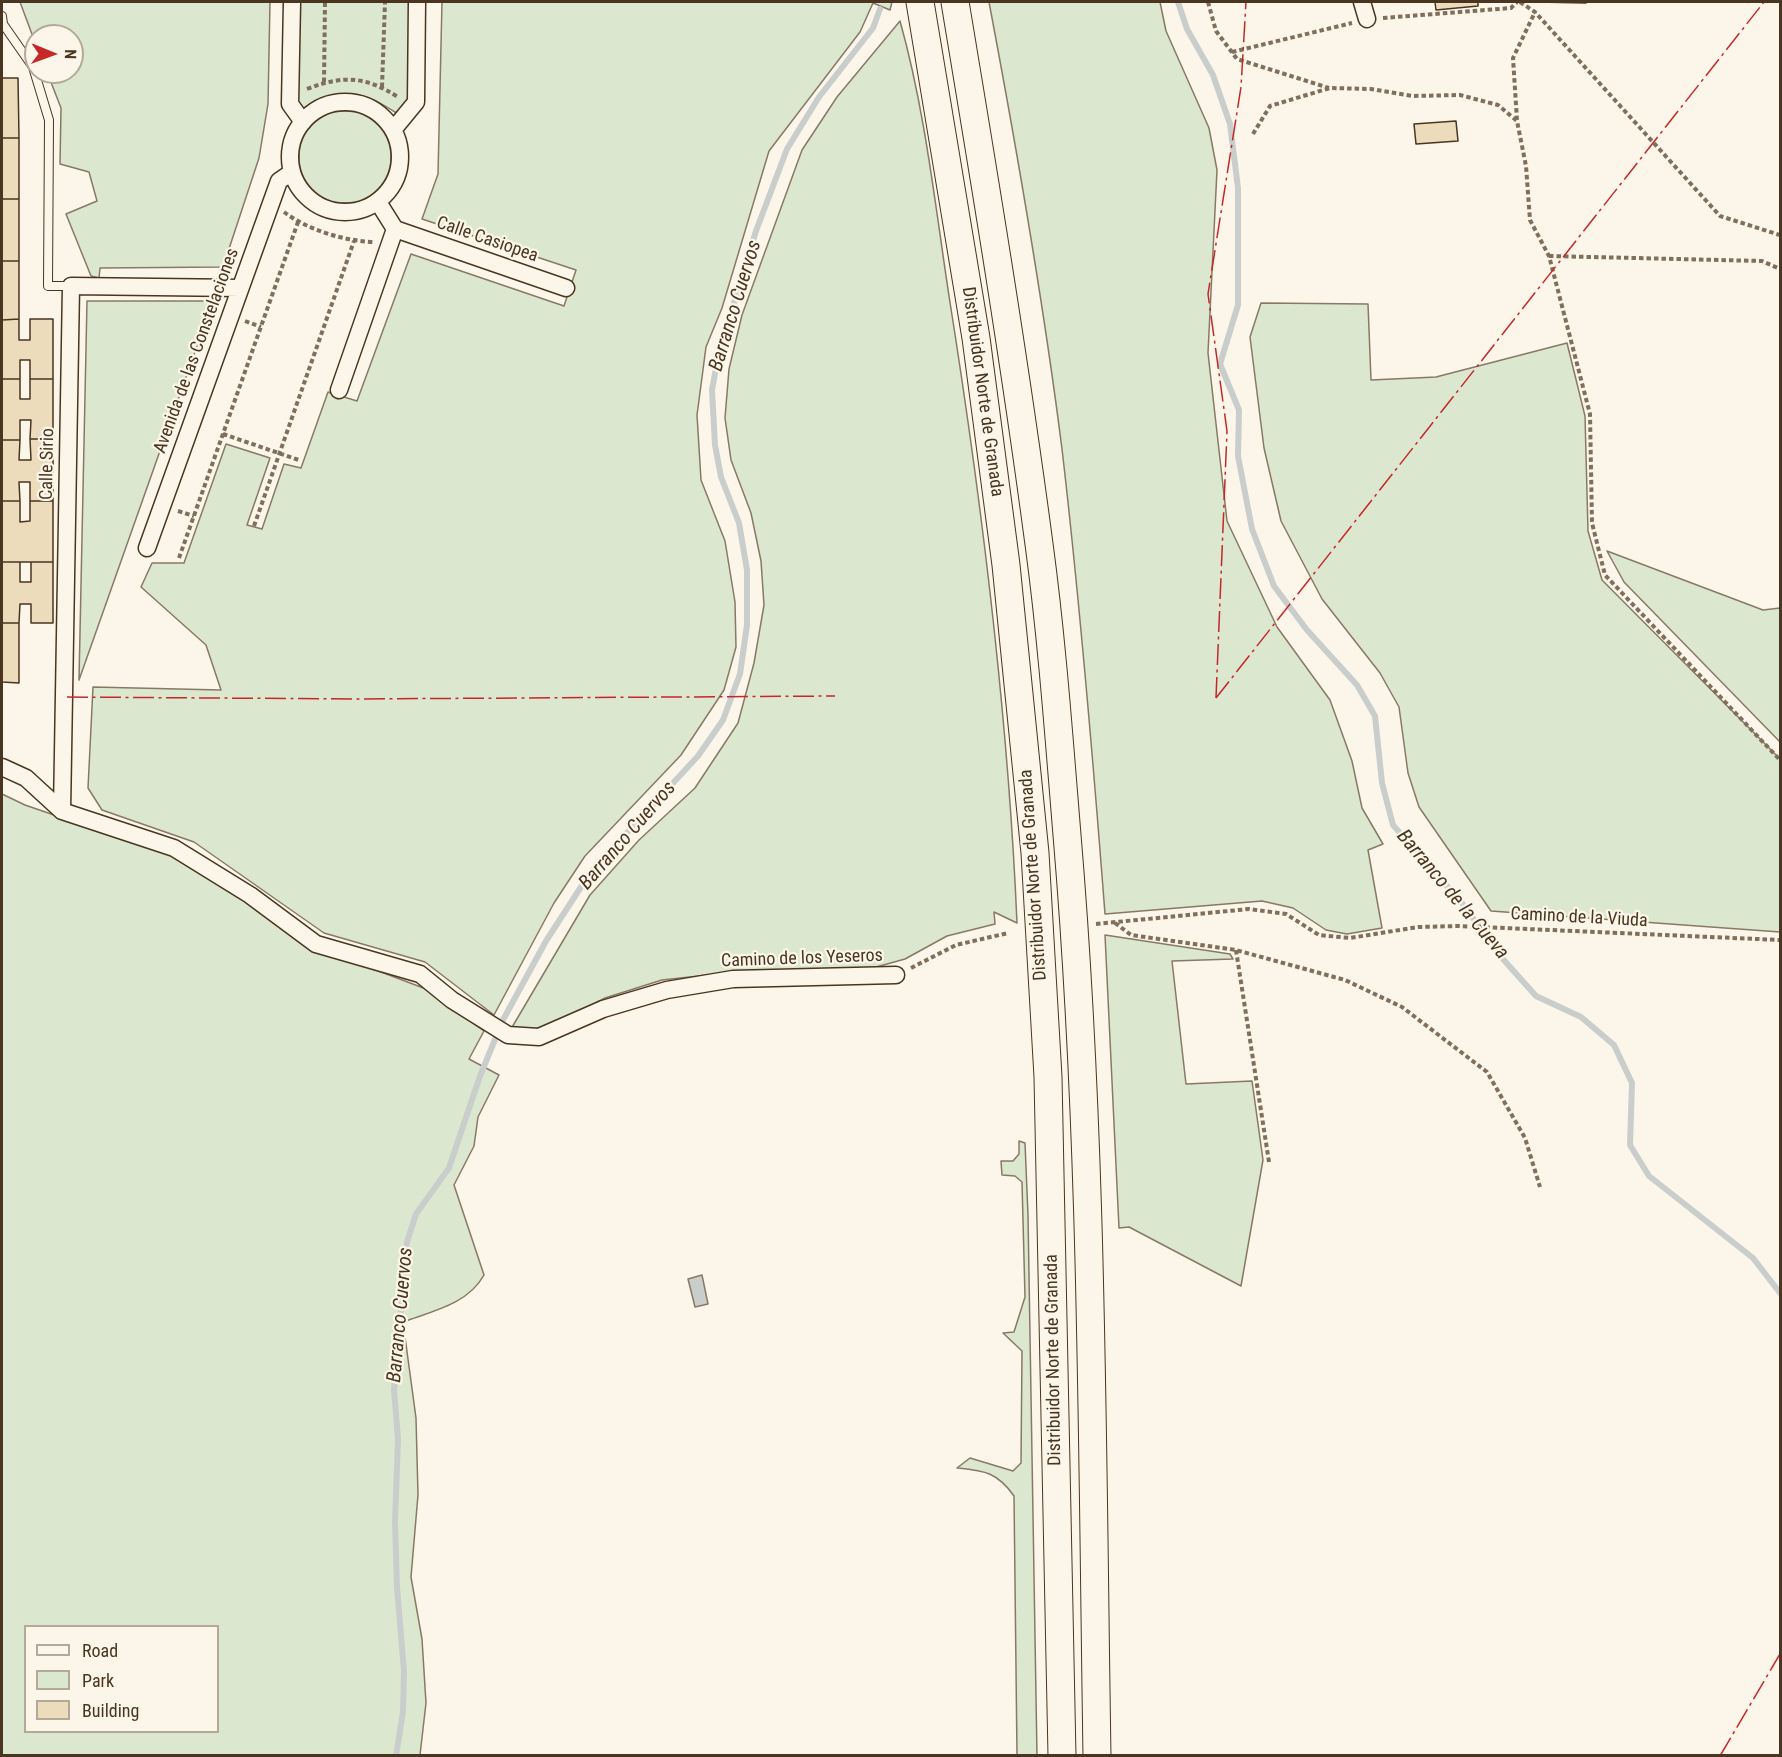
<!DOCTYPE html>
<html>
<head>
<meta charset="utf-8">
<style>
  body { margin:0 }
  #map { position:relative; width:1782px; height:1757px; overflow:hidden; background:#fbf6e9; font-family:"Roboto Condensed",sans-serif }
  canvas { display:block }
  .frame { position:absolute; inset:0; border:3px solid #4a3520; pointer-events:none }
  .legend { position:absolute; left:24px; top:1625px; width:195px; height:108px; box-sizing:border-box; background:#fbf6e9; border:2px solid #b4a999; margin:0; padding:8px 10px; list-style:none; font-size:18px; color:#4a3520 }
  .legend li { display:flex; align-items:center; gap:12px; height:30px }
  .legend b { width:30px; border:2px solid #b4a999 }
  .north { position:absolute; left:24px; top:24px; width:60px; height:60px; box-sizing:border-box; background:#fbf6e9; border:2px solid #b4a999; border-radius:50%; rotate:91deg; font-size:16px; font-weight:700; line-height:24px; text-align:center; color:#4a3520 }
  .north::after { content:''; display:block; margin:auto; width:21px; height:27px; background:#c62828; clip-path:polygon(50% 0,100% 100%,50% 72%,0 100%) }
</style>
</head>
<body>
<div id="map">
<canvas width="1782" height="1757"></canvas>
<div class="frame"></div>
<ul class="legend">
<li><b style="height:8px;background:#fbf6e9"></b>Road</li>
<li><b style="height:16px;background:#dce7d0"></b>Park</li>
<li><b style="height:16px;background:#ecdcbc"></b>Building</li>
</ul>
<div class="north">N</div>
</div>
<script>
const ctx = document.querySelector('canvas').getContext('2d');
ctx.lineJoin = 'round';
function fillPath(path, color) { ctx.fillStyle = color; ctx.fill(path, 'evenodd'); }
function stroke(path, color, width, dash) { ctx.strokeStyle = color; ctx.lineWidth = width; ctx.lineCap = dash ? 'butt' : 'round'; ctx.setLineDash(dash || []); ctx.stroke(path); }
function drawText(font, color, halo, rows, align = 'center') {
  ctx.font = font + ' "Roboto Condensed",sans-serif'; ctx.lineWidth = 4.5; ctx.setLineDash([]); ctx.textBaseline = 'middle'; ctx.strokeStyle = halo; ctx.fillStyle = color; for (const [text, x, y, turn = 0] of rows) {
    ctx.save(); ctx.translate(x, y); ctx.rotate((+turn || 0) * Math.PI / 180); ctx.textAlign = isNaN(turn) ? turn : align; if (halo) ctx.strokeText(text, 0, 0); ctx.fillText(text, 0, 0); ctx.restore();
  }
}
const green = new Path2D(`
  M20,2H270L268,104L259,158L223,267L100,268L99,278L91,276L66,214L97,201L89,172L60,164L61,108L47,72H72V36H36V45Z
  M298,2H412L411,100L398,114C360,89 343,87 302,109L296,96Z
  M442,2H892L890,10L873,3L860,32L769,151L722,308L706,347L697,415L701,480L725,541L735,602L736,647L724,690L681,755L585,856L554,903L494,1015L425,962L324,933L194,842L102,810L88,788L93,687L221,690L206,645L141,587L152,563H184L226,444L270,458L247,525L262,529L284,464L301,468L328,392L357,401L411,254L564,306L576,270L422,219L438,174Z
  M989,2H1160L1166,31L1209,128L1217,170L1208,353L1227,521L1277,627L1330,700L1352,761L1362,808L1383,844L1368,850L1382,928L1347,934L1326,930L1293,908L1262,901L1105,914C1093,758 1080,603 1062,449C1043,299 1017,150 989,2Z
  M900,21C925,110 935,204 949,296C982,503 1008,713 1017,923L994,912L995,924L947,936L905,959L869,969L726,973L662,980L605,998L552,1026L535,1030L511,1029L590,895L639,840L695,788L738,723L754,663L764,605L761,561L751,513L731,460L725,418L729,369L742,315L802,150L837,97Z
  M299 157a46 46 0 1 1 92 0a46 46 0 1 1-92 0Z
  M87,301H213L79,680Z
  M1261,303L1368,304L1371,380L1436,377L1567,343L1585,416L1588,531L1602,580L1780,759V932L1491,911L1419,807L1408,773L1399,707L1380,673L1322,599L1281,521L1264,448L1250,337Z
  M1607,551L1763,610L1780,608V742L1624,582Z
  M2,794L25,805L185,860L331,953L426,989L484,1031L469,1059L499,1075L478,1117L474,1146L454,1185L484,1275C468,1304 433,1311 403,1322L416,1418L418,1495L411,1577L422,1639L426,1703L420,1755H2ZM26,1626H218V1732H26Z
  M1105,935L1230,954L1233,959L1172,961L1186,1084L1252,1081L1263,1160L1241,1286L1129,1227L1119,1228Z
  M1019,1141L1025,1143L1028,1215L1037,1756L1017,1755L1014,1496C997,1472 985,1471 957,1468L970,1458L1013,1471L1021,1463L1022,1351L1003,1333L1014,1332L1025,1297L1022,1182L1015,1176L1002,1175L1001,1161H1013L1019,1154Z`);
const water = new Path2D(`
  M702,1275L708,1304L695,1307L688,1279Z`);
const stream = new Path2D(`
  M1178,2L1187,29L1213,75L1230,124L1238,188V305L1220,364L1239,410L1238,456L1252,529L1274,586L1307,630L1357,685L1375,716L1382,783L1393,825L1462,903L1502,958L1536,996L1581,1017L1614,1045L1632,1083L1630,1145L1649,1176L1753,1258L1780,1293
  M396,1756L403,1712L404,1671L397,1587L395,1521L398,1439L394,1390L407,1242L416,1214L449,1168L480,1076L503,1020L546,941L590,873L698,756L723,720L740,674L747,625V570L739,523L721,477L715,445L712,390L719,352L756,231L787,149L819,97L873,28L880,9`);
const building = new Path2D(`
  M1435,2H1478V6L1436,10Z
  M1536,2H1585L1586,3Z
  M2,78H18L19,138H2Z
  M1456,121L1458,141L1416,144L1414,124Z
  M2,138H19V199H2Z
  M2,199H19V261H2Z
  M2,261H19V319L2,320Z
  M19,319V340H30V319H53V379H30V360H20V379H2V320Z
  M2,379H20V399H30V379H53V439H30L31,420H20V440H2Z
  M30,439H53V501H30V482H19L20,501H2V440H20L19,460H31Z
  M2,501H20V522L30,521V501H53V562H2Z
  M2,562H20V582H31V562H53V623H31V604H20L19,623H2Z
  M2,623H19V683L2,682Z`);
const path = new Path2D(`
  M1208,2L1216,31L1237,59L1329,88
  M1520,2L1535,12L1720,216L1780,235
  M1383,18L1511,8L1517,2
  M1232,52L1352,23
  M324,82L325,2
  M382,87L385,2
  M307,89C343,75 365,76 398,97
  M1517,120L1513,58L1535,12
  M1253,134L1270,106L1330,88L1371,89L1412,96L1460,95L1498,105L1517,121L1526,166L1530,220L1549,256L1590,414L1592,523L1605,575L1780,760
  M284,212C308,230 344,241 374,242
  M1549,256L1762,261L1780,269
  M245,321L261,327
  M223,434L299,460
  M178,511L194,516
  M254,526L354,241
  M179,558L298,222
  M1115,923L1131,935L1236,950L1345,980L1402,1007L1487,1072L1525,1138L1540,1187
  M1096,924L1249,909L1286,914L1319,935L1350,938L1418,927L1458,926L1780,940
  M1236,950L1269,1162
  M911,968L956,945L1008,933`);
const service = new Path2D(`
  M2,16L3,24L33,67L49,120L48,286H71`);
const minor = new Path2D(`
  M292,2L290,104L303,122
  M1362,2L1367,19
  M290 157a55 55 0 1 1 110 0a55 55 0 1 1-110 0Z
  M393,130L416,102L417,2
  M395,229L566,288
  M339,390L395,229L378,202
  M147,548L279,181L292,172
  M2,767L26,778L62,811L174,848L250,895L316,944L420,974L452,1000L508,1035L539,1037L603,1009L667,990L733,979L896,975
  M62,811L71,286L240,288`);
const primary = new Path2D(`
  M920,2L976,338L1006,565L1035,853L1048,1077L1062,1756
  M955,2C985,182 1015,363 1039,544C1052,640 1059,738 1067,835C1093,1141 1092,1449 1097,1756`);
const power = new Path2D(`
  M67,697L357,699L835,696
  M1216,698L1764,2
  M1216,698L1227,431L1208,294L1241,87L1246,2
  M1720,1756L1780,1654`);
const streetNames = [
  ["Calle Casiopea",487,240,19],
  ["Avenida de las Constelaciones",197,351,-70],
  ["Distribuidor Norte de Granada",982,392,82],
  ["Calle Sirio",48,464,-89],
  ["Distribuidor Norte de Granada",1034,875,-94],
  ["Camino de la Viuda",1579,918,3],
  ["Camino de los Yeseros",802,959,-2],
  ["Distribuidor Norte de Granada",1054,1360,-91]
];
const waterNames = [
  ["Barranco Cuervos",736,306,-73],
  ["Barranco Cuervos",628,836,-49],
  ["Barranco de la Cueva",1452,895,50],
  ["Barranco Cuervos",401,1315,-85]
];
fillPath(green, '#dce7d0');
stroke(green, '#887966', 1.5);
fillPath(water, '#c9cecd');
stroke(water, '#887966', 1.5);
stroke(stream, '#c9cecd', 6);
fillPath(building, '#ecdcbc');
stroke(building, '#4a3520', 1.5);
stroke(service, '#4a3520', 10);
stroke(minor, '#4a3520', 19);
stroke(primary, '#4a3520', 29);
stroke(path, '#7f6f5c', 4, [4.5, 3]);
stroke(service, '#fbf6e9', 8);
stroke(minor, '#fbf6e9', 16);
stroke(primary, '#fbf6e9', 27);
stroke(power, '#c62828', 1.5, [21, 4.5, 3, 4.5]);
drawText('18px', '#4a3520', '#fbf6e9', streetNames);
drawText('italic 20px', '#4a3520', '#fbf6e9', waterNames);
</script>
</body>
</html>
